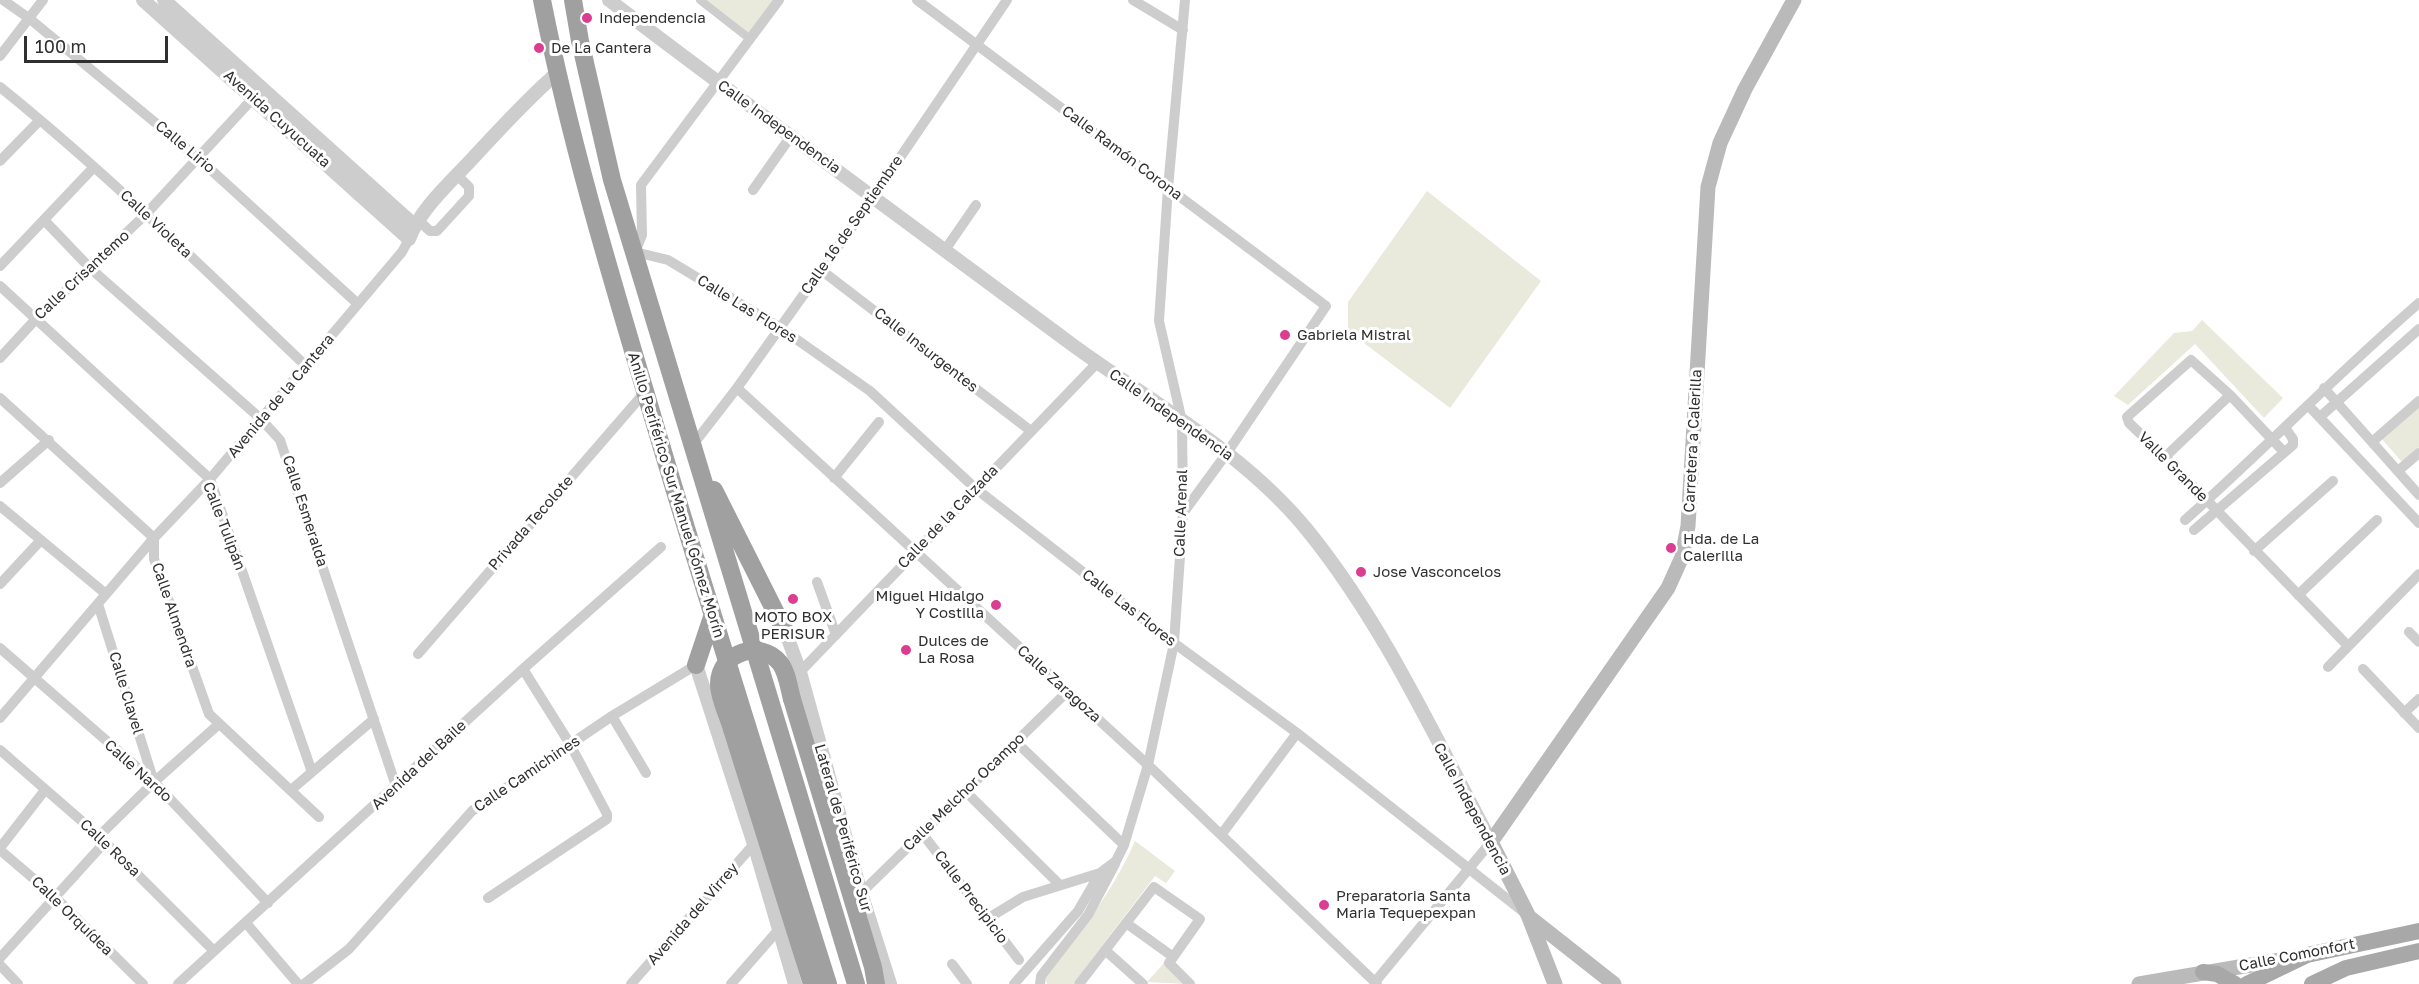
<!DOCTYPE html>
<html>
<head>
<meta charset="utf-8">
<style>
  body { margin:0 }
  #map { position:relative; width:2419px; height:984px; overflow:hidden; background:#fff; font-family:"Golos Text",sans-serif }
  canvas { display:block }
  .scale { position:absolute; left:24px; top:36px; width:144px; height:27px; box-sizing:border-box; border:3px solid #303030; border-top:0; padding-left:8px; font-size:18px; line-height:21px; white-space:nowrap; color:#303030; -webkit-text-stroke:4px #fff; paint-order:stroke }
</style>
</head>
<body>
<div id="map">
<canvas width="2419" height="984"></canvas>
<div class="scale">100 m</div>
</div>
<script>
const ctx = document.querySelector('canvas').getContext('2d');
ctx.lineJoin = 'round';
function fillPath(path, color) { ctx.fillStyle = color; ctx.fill(path, 'evenodd'); }
function stroke(path, color, width, dash) { ctx.strokeStyle = color; ctx.lineWidth = width; ctx.lineCap = dash ? 'butt' : 'round'; ctx.setLineDash(dash || []); ctx.stroke(path); }
function drawText(font, color, halo, rows, align = 'center') {
  ctx.font = font + ' "Golos Text",sans-serif'; ctx.lineWidth = 6; ctx.setLineDash([]); ctx.textBaseline = 'middle'; ctx.strokeStyle = halo; ctx.fillStyle = color; for (const [text, x, y, turn = 0] of rows) {
    ctx.save(); ctx.translate(x, y); ctx.rotate((+turn || 0) * Math.PI / 180); ctx.textAlign = isNaN(turn) ? turn : align; if (halo) ctx.strokeText(text, 0, 0); ctx.fillText(text, 0, 0); ctx.restore();
  }
}
const green = new Path2D(`
  M700,0H779L750,39Z
  M1427,191L1541,281L1450,408L1348,331V302Z
  M2202,320L2283,398L2264,418L2195,344L2128,405L2114,396L2174,333L2192,331Z
  M2419,403V447L2402,462L2380,437Z
  M1135,841L1175,871L1166,883L1155,876L1073,984H1047L1045,977C1079,934 1113,892 1135,841Z
  M1164,963L1187,984L1147,982Z`);
const pedestrian = new Path2D(`
  M700,0L750,39`);
const minor = new Path2D(`
  M3,0L30,19L198,158L358,304
  M779,0L641,185L642,235L635,252L668,260L779,327L870,391L975,488L1174,643L1297,733L1525,913
  M917,0L1326,306L1227,453L1183,513
  M1133,0L1183,30
  M0,56L43,0
  M0,87C108,174 206,271 306,366
  M0,161L40,120
  M753,190L791,136
  M418,220L430,231H437L469,196V187L457,175
  M45,221L90,268L261,419L280,440L396,786
  M945,250L976,205
  M0,266L94,167
  M821,270L1031,431
  M0,286L210,479L312,772
  M0,358L35,320L146,214L257,94
  M737,388L1148,765L1377,984
  M2324,388L2419,495
  M0,398L154,538V559L209,714L319,817
  M2308,405L2419,523
  M2321,416L2419,329
  M2372,442L2419,401
  M692,446L737,388L874,196L1007,0
  M2284,452L2230,395L2191,360L2127,417L2129,423L2165,457L2348,646
  M2165,457L2230,395
  M2398,471L2419,453
  M834,478L879,422
  M0,483L49,440
  M0,506L106,594
  M2185,520C2265,449 2338,373 2419,303
  M2194,530L2293,445V439L2286,429
  M2254,551L2333,481
  M817,582L836,635
  M0,584L41,540
  M2298,595L2377,520
  M98,604L154,782
  M2409,632L2419,642
  M0,648L154,782L268,903
  M418,654L645,392
  M2328,667L2419,574
  M2363,669L2419,728
  M800,672L1097,363
  M2404,713L2419,699
  M612,716L646,773
  M0,718L154,538L210,479L402,252L409,239
  M1016,742L1124,845
  M0,750L99,836L214,951
  M291,790L374,719
  M965,791L1060,885
  M922,833L1019,960
  M1221,835L1297,733
  M99,836L154,782L219,724
  M0,848L45,790
  M0,850L55,897L143,984
  M861,893L1067,692
  M488,898L607,819V814L570,744L523,669
  M987,919L1023,897L1100,873
  M246,923L298,984
  M1126,923L1172,956
  M1105,950L1143,984
  M0,958L105,842
  M952,964L967,984
  M0,965L18,984
  M1375,982L1491,842
  M178,984L523,669L661,547
  M304,984L349,949L472,811L612,716L696,665
  M631,984L754,844
  M731,984L780,928
  M1014,984L1078,911L1100,873L1116,861L1124,845L1148,765L1174,643L1183,513L1182,421L1159,321L1168,188L1185,0
  M1040,984L1041,976L1088,915L1115,864
  M1079,984L1154,887L1200,919L1169,963L1190,984`);
const tertiary = new Path2D(`
  M143,0L409,239C421,208 450,183 472,159C499,130 526,100 557,73
  M164,0L414,225
  M609,0C763,117 919,231 1074,346C1154,404 1245,453 1308,531C1384,625 1434,736 1491,842
  M786,633L800,672L861,893L890,984
  M696,665L754,844L795,984`);
const secondary = new Path2D(`
  M1529,917L1614,984
  M1555,984L1528,915L1491,842L1668,588L1682,557L1688,526L1708,187L1720,143L1745,89L1794,0
  M2139,984L2298,957`);
const primary = new Path2D(`
  M2203,972L2217,974L2235,984
  M2247,984L2307,955L2419,931
  M2312,984L2346,968L2419,951`);
const trunk = new Path2D(`
  M542,0C570,142 612,280 653,418C709,607 769,796 828,984
  M573,0L580,41L612,180L856,984
  M714,490L786,633
  M696,665L712,617
  M792,699L873,967L876,984
  M732,729L812,984`);
const trunkBridge = new Path2D(`
  M732,729C728,715 719,698 719,684C719,652 761,639 780,663C787,672 789,688 792,699`);
const markers = [
  [587,18,6,"#db3e90"],
  [539,48,6,"#db3e90"],
  [1285,335,6,"#db3e90"],
  [1671,548,6,"#db3e90"],
  [1361,572,6,"#db3e90"],
  [793,599,6,"#db3e90"],
  [996,605,6,"#db3e90"],
  [906,650,6,"#db3e90"],
  [1324,905,6,"#db3e90"]
];
const poiNames = [
  ["Independencia",599,18],
  ["De La Cantera",551,48],
  ["Gabriela Mistral",1297,335],
  ["Hda. de La",1683,539],
  ["Calerilla",1683,556],
  ["Jose Vasconcelos",1373,572],
  ["Miguel Hidalgo",984,596,"right"],
  ["Y Costilla",984,613,"right"],
  ["MOTO BOX",793,617,"center"],
  ["PERISUR",793,634,"center"],
  ["Dulces de",918,641],
  ["La Rosa",918,658],
  ["Preparatoria Santa",1336,896],
  ["Maria Tequepexpan",1336,913]
];
const streetNames = [
  ["Avenida Cuyucuata",277,119,42],
  ["Calle Independencia",779,127,36],
  ["Calle Lirio",185,147,40],
  ["Calle Ramón Corona",1122,153,37],
  ["Calle Violeta",156,224,43],
  ["Calle 16 de Septiembre",852,225,-55],
  ["Calle Crisantemo",82,275,-43],
  ["Calle Las Flores",747,309,32],
  ["Calle Insurgentes",926,350,38],
  ["Avenida de la Cantera",281,396,-50],
  ["Calle Independencia",1171,415,35],
  ["Carretera a Calerilla",1693,441,-87],
  ["Valle Grande",2173,467,45],
  ["Anillo Periférico Sur Manuel Gómez Morín",676,495,73],
  ["Calle Esmeralda",305,511,72],
  ["Calle Arenal",1181,513,-88],
  ["Calle de la Calzada",948,517,-46],
  ["Privada Tecolote",531,523,-49],
  ["Calle Tulipán",224,526,69],
  ["Calle Las Flores",1129,608,38],
  ["Calle Almendra",174,615,71],
  ["Calle Zaragoza",1059,684,42],
  ["Calle Clavel",126,693,73],
  ["Avenida del Baile",419,765,-43],
  ["Calle Nardo",138,771,42],
  ["Calle Camichines",527,774,-34],
  ["Calle Melchor Ocampo",964,792,-44],
  ["Calle Independencia",1472,809,62],
  ["Lateral de Periférico Sur",843,828,74],
  ["Calle Rosa",110,848,43],
  ["Calle Precipicio",971,897,53],
  ["Avenida del Virrey",693,914,-49],
  ["Calle Orquídea",72,916,44],
  ["Calle Comonfort",2297,955,-11]
];
fillPath(green, '#e9e9dc');
stroke(pedestrian, '#cdcdcd', 8);
stroke(minor, '#cdcdcd', 10);
stroke(tertiary, '#cdcdcd', 14);
stroke(secondary, '#bababa', 15);
stroke(primary, '#a8a8a8', 16);
stroke(trunk, '#a0a0a0', 18);
stroke(trunkBridge, '#a0a0a0', 18);
for (const [x, y, r, color] of markers) { const dot = new Path2D(); dot.arc(x, y, r, 0, 2 * Math.PI); ctx.fillStyle = color; ctx.fill(dot); stroke(dot, '#fff', 2); }
drawText('15px', '#303030', '#fff', poiNames, 'left');
drawText('15px', '#303030', '#fff', streetNames);
</script>
</body>
</html>
